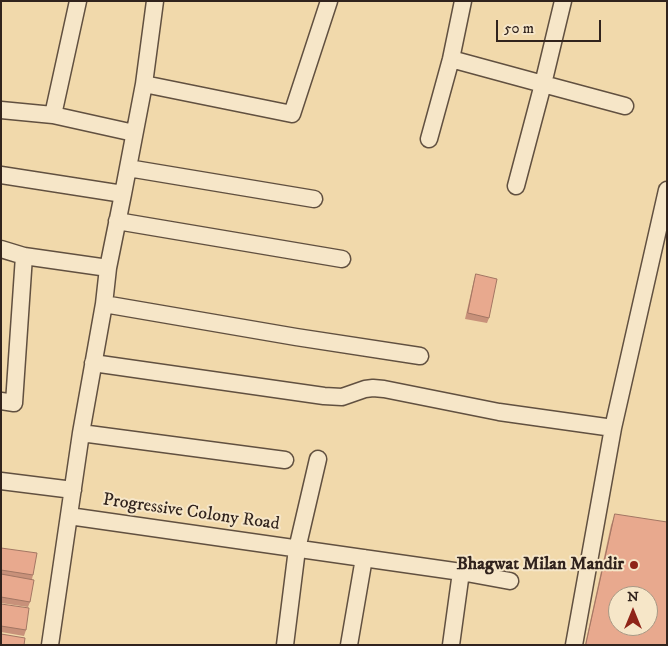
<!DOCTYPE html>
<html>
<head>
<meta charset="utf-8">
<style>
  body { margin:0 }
  #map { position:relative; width:668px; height:646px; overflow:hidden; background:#f1d9ab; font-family:"IM FELL DW Pica",serif }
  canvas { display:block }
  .frame { position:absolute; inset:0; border:2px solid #31231d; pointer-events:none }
  .north { position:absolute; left:608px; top:586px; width:50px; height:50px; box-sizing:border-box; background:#f6e6c8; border:1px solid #a79884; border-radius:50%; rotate:0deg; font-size:14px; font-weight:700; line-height:20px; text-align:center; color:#31231d }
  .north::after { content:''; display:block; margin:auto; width:18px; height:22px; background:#8f2418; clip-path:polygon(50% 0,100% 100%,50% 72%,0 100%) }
  .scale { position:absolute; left:496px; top:20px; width:105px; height:22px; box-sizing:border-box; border:2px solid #31231d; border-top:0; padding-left:6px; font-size:15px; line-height:18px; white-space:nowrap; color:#31231d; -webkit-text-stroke:4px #f6e6c8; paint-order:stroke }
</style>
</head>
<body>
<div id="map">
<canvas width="668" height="646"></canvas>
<div class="frame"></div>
<div class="north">N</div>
<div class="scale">50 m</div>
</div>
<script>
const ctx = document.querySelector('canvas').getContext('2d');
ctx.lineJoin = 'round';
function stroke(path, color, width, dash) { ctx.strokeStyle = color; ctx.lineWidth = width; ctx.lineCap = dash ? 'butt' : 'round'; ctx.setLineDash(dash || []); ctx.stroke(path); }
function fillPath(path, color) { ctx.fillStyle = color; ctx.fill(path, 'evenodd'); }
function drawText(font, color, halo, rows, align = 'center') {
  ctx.font = font + ' "IM FELL DW Pica",serif'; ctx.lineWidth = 4; ctx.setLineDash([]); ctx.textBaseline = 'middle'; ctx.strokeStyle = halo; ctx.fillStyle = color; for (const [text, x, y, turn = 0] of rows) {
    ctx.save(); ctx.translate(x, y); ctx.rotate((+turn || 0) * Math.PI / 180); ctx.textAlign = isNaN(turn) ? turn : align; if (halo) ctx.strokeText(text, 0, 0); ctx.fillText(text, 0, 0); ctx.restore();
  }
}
const street = new Path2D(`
  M451,59L543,84L563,1
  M144,84L292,114L329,1
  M1,110L53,115L78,1
  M53,115L134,133
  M429,139L451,59L463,1
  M128,168L314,199
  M1,175L123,194L144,84L155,1
  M516,186L543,84L625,106
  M117,221L342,259
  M1,249L24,256
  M108,268L123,194
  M104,304L296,337L420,356
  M93,363L324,396L342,397L365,389L373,388L384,389L499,412L613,428
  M1,401L14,403L24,256L108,268L104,304L81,433L50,645
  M81,433L285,460
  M1,481L73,490
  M69,516L461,572L510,581
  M285,645L297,549L318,459
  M349,645L364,558
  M451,645L461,572
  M574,645L613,428L667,190`);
const wall = new Path2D(`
  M476,274L489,318L487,323L465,319L474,280Z
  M615,514L667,645H585L611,525Z
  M1,548L33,575L32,579L30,602L28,607L1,603Z
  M1,604L26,630L24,636L1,632Z`);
const building = new Path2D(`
  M476,274L497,279L489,318L468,313Z
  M615,514L667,522V645H586ZM618,596H648V626H618Z
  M1,548L37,553L33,575L1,570Z
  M1,574L34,580L30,602L1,597Z
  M1,604L29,608L26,630L1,626Z
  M1,634L25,638L24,645H1Z`);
const markers = [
  [634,565,5,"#8f2418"]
];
const streetNames = [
  ["Progressive Colony Road",191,513,8]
];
const poiNames = [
  ["Bhagwat Milan Mandir",624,565]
];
stroke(street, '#615040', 19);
stroke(street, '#f6e6c8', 16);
fillPath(wall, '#c8917a');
fillPath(building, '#e8a98e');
stroke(building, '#a27663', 1);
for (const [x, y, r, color] of markers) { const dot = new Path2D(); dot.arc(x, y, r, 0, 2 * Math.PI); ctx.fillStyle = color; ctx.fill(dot); stroke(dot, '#f6e6c8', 2); }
drawText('18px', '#31231d', '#f6e6c8', streetNames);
drawText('bold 18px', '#31231d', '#f6e6c8', poiNames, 'right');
</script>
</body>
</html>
